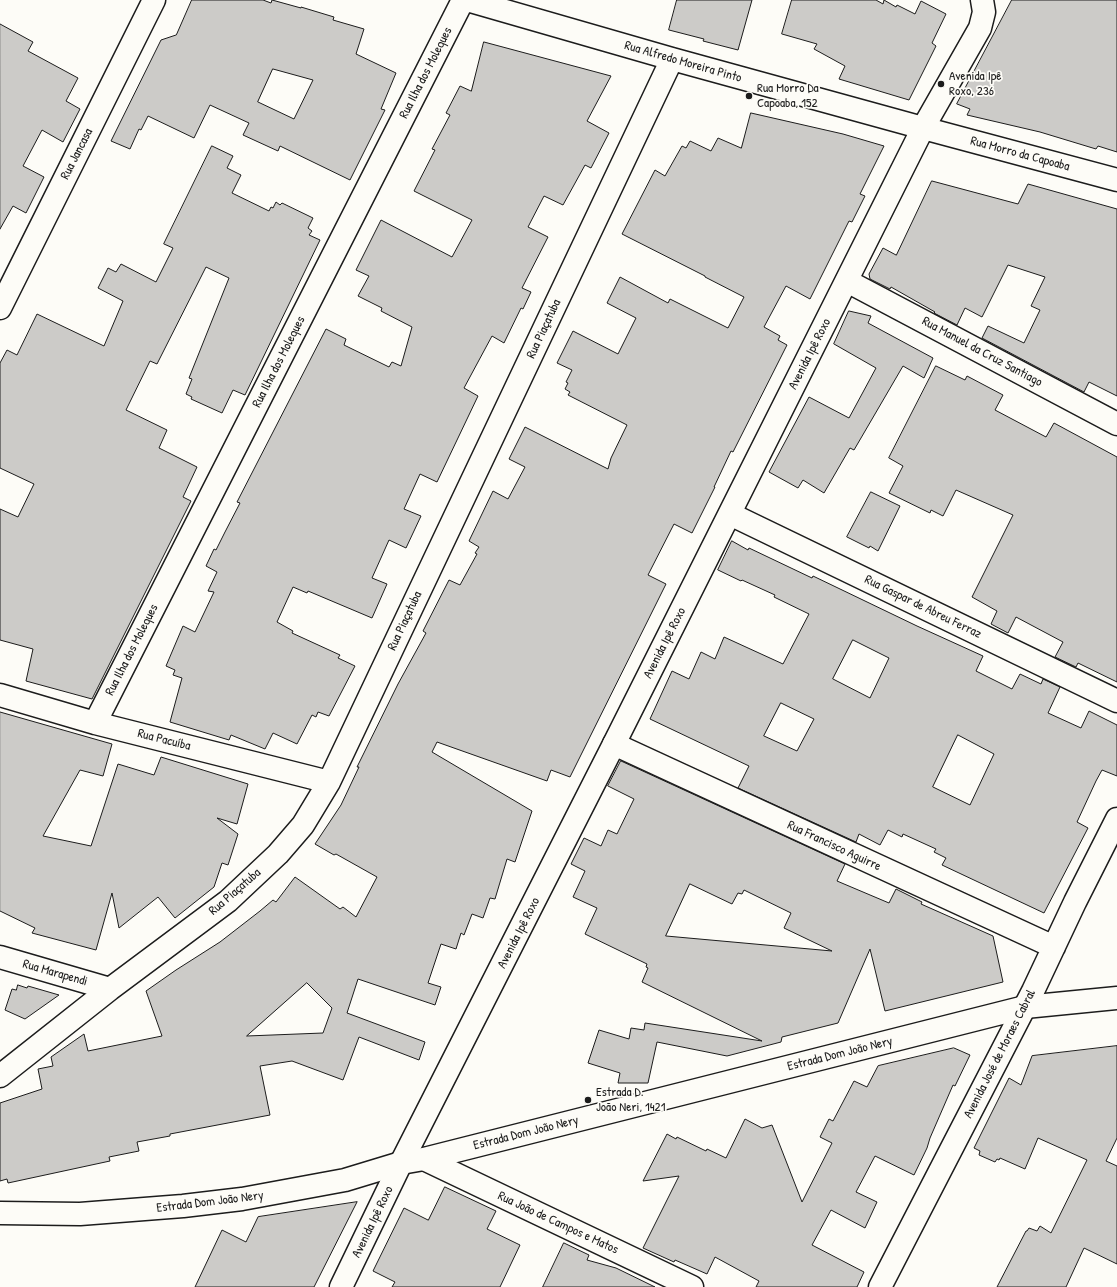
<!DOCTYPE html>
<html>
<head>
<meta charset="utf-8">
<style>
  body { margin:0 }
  canvas { display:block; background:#fdfcf7 }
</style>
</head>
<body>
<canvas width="1117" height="1287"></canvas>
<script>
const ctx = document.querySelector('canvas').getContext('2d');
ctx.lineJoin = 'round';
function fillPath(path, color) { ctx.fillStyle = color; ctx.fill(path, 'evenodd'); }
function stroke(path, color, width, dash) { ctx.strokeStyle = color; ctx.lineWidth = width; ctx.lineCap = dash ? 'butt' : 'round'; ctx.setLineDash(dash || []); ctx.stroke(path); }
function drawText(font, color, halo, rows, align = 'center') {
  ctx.font = font + ' "Patrick Hand",sans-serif'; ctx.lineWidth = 3.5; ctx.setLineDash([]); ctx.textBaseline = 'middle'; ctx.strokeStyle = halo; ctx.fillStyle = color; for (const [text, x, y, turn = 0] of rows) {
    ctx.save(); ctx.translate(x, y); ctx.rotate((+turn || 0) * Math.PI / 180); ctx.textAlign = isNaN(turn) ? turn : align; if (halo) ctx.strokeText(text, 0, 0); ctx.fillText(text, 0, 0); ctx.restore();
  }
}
const building = new Path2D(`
  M192,0H263L271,3L272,0L301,8V7L334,17L333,20L364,29L356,54L396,73L381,109L385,110L350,180L280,146L278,151L243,135L249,123L210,105L194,138L148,116L141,130L139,129L130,149L111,141L161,40L176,35ZM273,69L313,80L294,119L258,102Z
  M677,0H752L738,50L703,41L704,39L669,30Z
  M792,0H876L883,4L884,0L896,7L897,5L915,14L921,1L946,14L932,43L936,46L909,100L839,79L845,66L814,49L817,44L782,34Z
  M1012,0H1117V152L1098,146L1096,149L1040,132L967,115L970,109L957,104Z
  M0,24L33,42L28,51L78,78L66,101L80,109L63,142L42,130L23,166L44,177L26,213L13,206L0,229Z
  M484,42L611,76L587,121L609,133L591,168L585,165L563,205L544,196L528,227L548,237L522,288L531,292L523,309L521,308L504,343L492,336L464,388L478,396L437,482L420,474L404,509L421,516L406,548L389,540L372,578L387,584L372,618L308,591L307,593L293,587L277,622L293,631L292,633L340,655L338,658L355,666L329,716L318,712L316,717L312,715L297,744L273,733L265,749L231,735L229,740L170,722L182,678L173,675L175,670L166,666L183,626L195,632L214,592L208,591L217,572L206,566L214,549L216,550L225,532L240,503L237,502L326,329L346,339L344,345L389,367L392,362L401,366L412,327L381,311L382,308L358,296L369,276L356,270L381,220L452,257L472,220L414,191L435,150L432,149L450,115L446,113L460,86L471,91Z
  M751,113L843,134L884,146L860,194L865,196L852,222L849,221L810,299L786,286L764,327L780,336L778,340L787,345L733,452L731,451L714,487H715L692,533L674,524L648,575L666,584L570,777L551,770L547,781L437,742L432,752L532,811L515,862L507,859L495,899L490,898L483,918L472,914L464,935L461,933L456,949L441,944L428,983L441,987L435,1005L358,979L347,1013L425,1042L419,1060L359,1037L343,1080L292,1061L260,1066L270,1115L170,1134V1136L137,1142L139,1151L109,1157L110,1161L8,1183L7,1179L0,1181V1103L42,1089L38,1069L53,1066L51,1057L84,1034L88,1051L162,1036L146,991L176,970L220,942L260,911L273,900L276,902L295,877L340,909L343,907L356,917L377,877L336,854L334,855L315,844L341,805L359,767H357L398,684L426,633L423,631L449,580L460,585L477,554L475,553L479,547L469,541L493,491L508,499L525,467L509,459L525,427L608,469L611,458L627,425L568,395L570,392L565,389L568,383L566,382L572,370L557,363L573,331L618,354L636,318L607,303L620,277L668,303L670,299L728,328L744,297L705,277V276L622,234L655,170L665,176L682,146L686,148L690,141L711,151L718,138L741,148ZM307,983L332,1008L323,1033L247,1036Z
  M212,146L233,156L227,168L241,175L232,193L269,211L271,207L273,208L276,202L280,205L282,203L313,218L308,228L312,231L309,235L320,240L245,395L233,390L222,413L191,399L192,397L186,394L192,379L189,378L229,278L206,267L157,364L150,361L126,410L167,430L159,448L197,467L183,497L191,501L92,699L26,681L33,649L0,640V509L18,517L34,484L0,468V363L7,350L17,355L37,314L104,346L123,301L98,288L108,268L116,272L121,264L156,282L173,248L164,244Z
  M932,181L1018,204L1028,184L1117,209V396L1089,382L1084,392L982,338L988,326L1024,343L1040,310L1031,306L1045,277L1008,265L982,317L965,308L957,325L934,313L935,312L891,287L890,289L870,279L869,274L883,248L896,255Z
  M849,311L871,316L868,323L933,358L924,378L903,366L854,450L850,448L824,493L803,480L798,488L769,472L809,397L849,418L876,368L834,344Z
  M936,366L965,380L967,376L1003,395L995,410L1046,437L1054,423L1117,457V682L1078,663L1076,667L1055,657L1063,642L1016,617L1008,633L991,624L997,611L972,597L1013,515L956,490L943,516L931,510L930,513L889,493L903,466L889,458Z
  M871,492L900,506L878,551L870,546L869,548L847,537Z
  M732,541L748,550L749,548L812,578L813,576L917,626L983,656L976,671L1012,689L1020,674L1041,684L1043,679L1060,687L1048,713L1081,728L1089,711L1117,725V776L1102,770L1096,781L1077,822L1088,828L1044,913L942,865L946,858L934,852L936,849L903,834L902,837L888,830L880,845L859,834L856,842L738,788L749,766L650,719L672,671L689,679L701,652L715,659L724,637L783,664L809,614L774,597L775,595L742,580L741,581L718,570ZM853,640L889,658L870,698L833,679ZM781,703L814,719L797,751L764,736ZM958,735L994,754L970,805L933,787Z
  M0,712L112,744L103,776L80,770L43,836L91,846L118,764L154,775L161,757L248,784L237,824L217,818L238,834L228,865L222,863L214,887L175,918L158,897L119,928L112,893L96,950L32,933L35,928L0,911Z
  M621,761L845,864L837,881L889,903L896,889L922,902L921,904L993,936L1003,982L885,1011L870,949L838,1023L782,1037L781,1042L727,1056L657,1042L648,1083H618L620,1073L588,1063L599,1030L629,1039L631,1028L644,1030L645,1023L762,1041L642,982L648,968L646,967L647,964L585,934L597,908L573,897L585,871L571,864L584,838L601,846L608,830L617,834L634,799L608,786ZM690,884L732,904L738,893L742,894L744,890L791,913L784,928L832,951L666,936Z
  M18,985L27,988L28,986L59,995L25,1019L5,1010L12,989L16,990Z
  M1117,1046V1138L1106,1161L1117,1166V1264L1084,1248L1066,1287H997L1026,1231H1027L1029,1228L1037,1231L1040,1226L1051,1233L1087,1160L1038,1138L1025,1169L1000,1158L999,1160L997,1159L995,1162L979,1155L980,1151L974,1148L1009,1078L1021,1085L1032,1056Z
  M954,1048L970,1055L955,1086L953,1085L930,1138L927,1148L914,1175L875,1156L856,1192L877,1202L865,1228L831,1210L812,1245L864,1272L857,1287H756L759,1281L715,1257L707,1274L675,1260L674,1262L643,1248L679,1176L643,1181L667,1134L676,1139L677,1137L706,1151L707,1149L726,1158L745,1119L762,1128L772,1125L802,1202L832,1143L820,1137L829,1119L833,1121L854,1081L867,1087L878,1066Z
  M445,1187L496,1211L487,1229L520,1245L500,1287H392L395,1282L373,1271L404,1208L428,1220Z
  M357,1202L314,1287H195L222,1230L246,1242L258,1217Z
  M564,1243L589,1255L587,1260L616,1268L655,1287H543Z`);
const street = new Path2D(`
  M467,0L672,59L923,128L1117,180
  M847,281L1117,424
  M0,308L154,0
  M730,514L1117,701
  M0,695L95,723L329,782
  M95,723L463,0
  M614,744L1054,947
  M0,957L110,989
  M0,1076L110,989L228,901L278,854L303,825L329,782L672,59
  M424,1159L692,1287
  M880,1287L1033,991L1075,902L1117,819`);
const secondary = new Path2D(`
  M341,1287L401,1163L614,744L923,128L980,28L984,12L982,0`);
const primary = new Path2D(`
  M0,1213L80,1214L183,1206L242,1199L345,1180L401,1163L424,1159L1025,1007L1117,998`);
const markers = [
  [941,84,4,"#1c1c1c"],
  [749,96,4,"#1c1c1c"],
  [588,1100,4,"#1c1c1c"]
];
const streetNames = [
  ["Rua Alfredo Moreira Pinto",683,62,16],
  ["Rua Ilha dos Moleques",426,73,-63],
  ["Rua Jancasa",77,154,-63],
  ["Rua Morro da Capoaba",1020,154,15],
  ["Rua Piaçatuba",544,329,-65],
  ["Rua Manuel da Cruz Santiago",982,352,28],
  ["Avenida Ipê Roxo",810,354,-63],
  ["Rua Ilha dos Moleques",279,362,-63],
  ["Rua Gaspar de Abreu Ferraz",923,607,26],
  ["Rua Piaçatuba",405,621,-65],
  ["Avenida Ipê Roxo",665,643,-63],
  ["Rua Ilha dos Moleques",132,650,-63],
  ["Rua Pacuíba",164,740,14],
  ["Rua Francisco Aguirre",834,846,25],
  ["Rua Piaçatuba",235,892,-41],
  ["Avenida Ipê Roxo",519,933,-63],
  ["Rua Marapendi",55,973,16],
  ["Estrada Dom João Nery",840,1054,-14],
  ["Avenida José de Moraes Cabral",1000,1054,-63],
  ["Estrada Dom João Nery",526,1133,-14],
  ["Estrada Dom João Nery",210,1202,-7],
  ["Avenida Ipê Roxo",373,1222,-64],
  ["Rua João de Campos e Matos",558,1223,25]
];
const poiNames = [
  ["Avenida Ipê",949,77],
  ["Roxo, 236",949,92],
  ["Rua Morro Da",757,89],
  ["Capoaba, 152",757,104],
  ["Estrada D.",596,1093],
  ["João Neri, 1421",596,1108]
];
fillPath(building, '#cccbc8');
stroke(building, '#1c1c1c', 1);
stroke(street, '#1c1c1c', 25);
stroke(secondary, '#1c1c1c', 25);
stroke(primary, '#1c1c1c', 25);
stroke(street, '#fdfcf7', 22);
stroke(secondary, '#fdfcf7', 22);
stroke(primary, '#fdfcf7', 22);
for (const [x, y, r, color] of markers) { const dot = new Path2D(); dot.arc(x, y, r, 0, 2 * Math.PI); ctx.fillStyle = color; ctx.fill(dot); stroke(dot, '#fdfcf7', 1.5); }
drawText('13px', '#1c1c1c', '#fdfcf7', streetNames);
drawText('13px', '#1c1c1c', '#fdfcf7', poiNames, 'left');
</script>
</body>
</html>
